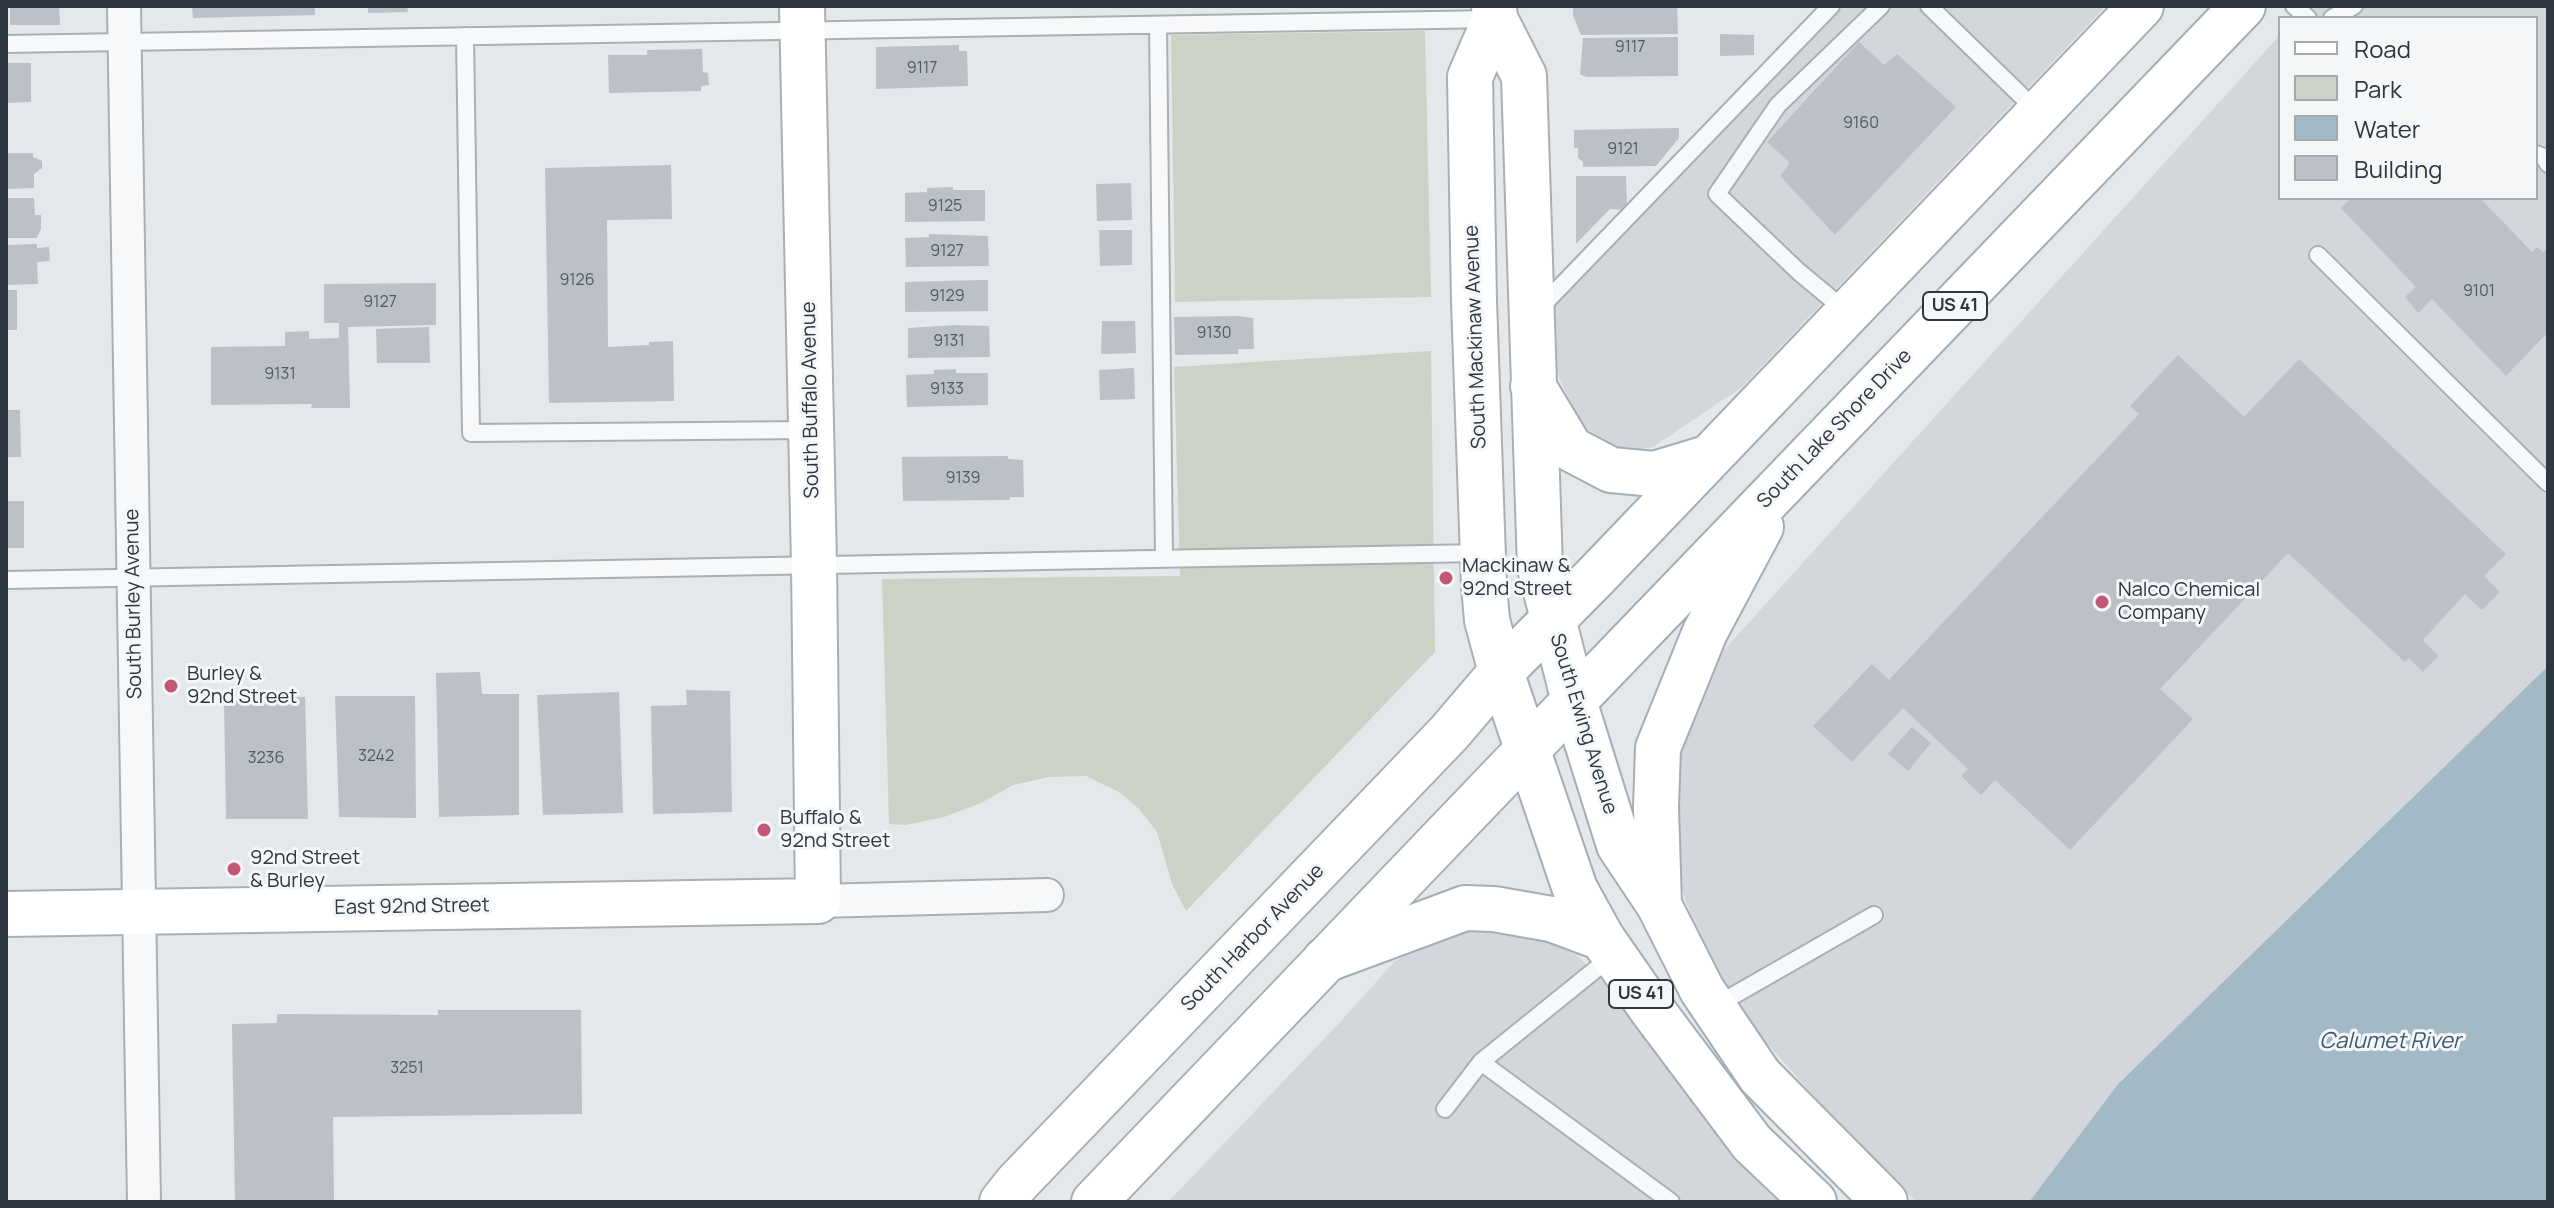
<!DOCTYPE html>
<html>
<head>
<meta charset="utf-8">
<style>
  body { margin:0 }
  #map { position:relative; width:2554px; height:1208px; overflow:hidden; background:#e4e8ea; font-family:Manrope,sans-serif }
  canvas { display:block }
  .frame { position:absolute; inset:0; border:8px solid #2e3741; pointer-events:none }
  .legend { position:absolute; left:2278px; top:16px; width:260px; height:184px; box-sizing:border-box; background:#f4f6f8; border:2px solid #a5aaaf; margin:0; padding:10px 14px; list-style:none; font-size:24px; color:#2e3741 }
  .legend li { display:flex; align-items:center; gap:16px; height:40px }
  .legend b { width:40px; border:2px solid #a5aaaf }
</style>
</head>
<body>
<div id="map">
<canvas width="2554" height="1208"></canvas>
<div class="frame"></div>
<ul class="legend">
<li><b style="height:10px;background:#fff"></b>Road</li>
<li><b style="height:22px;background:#cbd3c6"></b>Park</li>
<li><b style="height:22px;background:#a4b9c6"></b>Water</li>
<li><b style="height:22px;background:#bcc1c7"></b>Building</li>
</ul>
</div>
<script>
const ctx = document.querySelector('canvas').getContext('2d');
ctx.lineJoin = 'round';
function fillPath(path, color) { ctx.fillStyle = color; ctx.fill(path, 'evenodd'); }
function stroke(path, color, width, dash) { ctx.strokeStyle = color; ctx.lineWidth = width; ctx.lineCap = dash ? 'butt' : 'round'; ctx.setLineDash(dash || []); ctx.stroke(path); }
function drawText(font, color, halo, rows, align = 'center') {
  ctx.font = font + ' Manrope,sans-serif'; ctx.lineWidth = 6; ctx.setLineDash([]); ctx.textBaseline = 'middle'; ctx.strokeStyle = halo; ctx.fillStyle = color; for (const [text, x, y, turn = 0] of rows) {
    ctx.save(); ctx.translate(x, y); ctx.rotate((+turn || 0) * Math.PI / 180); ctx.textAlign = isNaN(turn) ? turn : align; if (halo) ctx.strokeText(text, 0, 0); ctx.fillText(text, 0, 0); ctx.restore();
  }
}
const built = new Path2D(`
  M1831,6H2106L1742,387L1653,447L1621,453L1595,439L1577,415L1560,380L1550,339L1554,294Z
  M2306,6H2548V666L2118,1084L2029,1202H1916L1817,1100L1759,1034L1711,962L1684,897L1670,835L1672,767L1698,690L1724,650L2280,35V198H2536V18H2295Z
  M1471,930H1507L1548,942L1577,955L1635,1016L1794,1202H1168L1342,1020L1394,962L1423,944Z`);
const green = new Path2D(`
  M1425,31L1431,297L1175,302L1171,35Z
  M1431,351L1435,652L1186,911L1172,884L1157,832L1139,809L1119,792L1086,776L1049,777L1013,785L981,803L944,817L906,825L889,824L882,579L1180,576L1174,367Z`);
const water = new Path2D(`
  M2548,666V1202H2029L2118,1084Z`);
const building = new Path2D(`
  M10,6H59L60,25H10Z
  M192,6H315V15L193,18Z
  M368,6H407L408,12L368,13Z
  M1573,6H1677L1678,34L1581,35L1573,15Z
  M1720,34L1754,35V55L1720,56Z
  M1678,37V76L1586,77L1580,74L1583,38Z
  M1859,42L1884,65L1897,54L1956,107L1835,235L1780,176L1790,163L1767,142Z
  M959,45V51H967L968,86L876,89V47Z
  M702,49L703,72L708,73L709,85L701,86V91L609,93L608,55H647V50Z
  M6,63H31V102L6,103Z
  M1679,128V138L1656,166L1583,167V162L1578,158V148H1574V130Z
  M6,153H33V157L42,161V168L34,174V188L6,189Z
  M671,165L672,219L607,220L608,347L649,345V342L673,341L674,401L549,403L545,168Z
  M1576,176H1626L1627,210L1610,209L1576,244Z
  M1131,183L1132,220L1097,221L1096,184Z
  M953,187V190H985V221L905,222V193L927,192V188Z
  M6,198H34L35,215H41V229L37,238H6Z
  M2351,198H2480L2532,252L2537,247L2543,252L2548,249V332L2506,376L2432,299L2418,313L2405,297L2416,287L2341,208Z
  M1099,230H1132V265L1100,266Z
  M929,234L988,236L989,266L906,267L905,238L929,237Z
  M37,244V248L49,247L50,261L37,262L38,284L6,285V245Z
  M982,280H988V311L905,312V282Z
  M436,283V325L348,327L350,408H311L312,404L211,405V347L285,346V332L309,331V339L339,338V323H324V284Z
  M6,290H17V330H6Z
  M1238,316L1253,318L1254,349H1238V354L1175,355L1174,317Z
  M1102,321H1135L1136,353L1101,354Z
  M956,325L989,326L990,357L908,358V328Z
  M429,327L430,363H377L376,329Z
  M2178,355L2244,417L2299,359L2506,554L2484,576L2500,592L2482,610L2465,594L2423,640L2439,656L2423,672L2409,658L2405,662L2288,553L2160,689L2193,719L2070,850L1995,780L1981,795L1961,776L1968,769L1903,708L1852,762L1813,726L1872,664L1889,680L2139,414L2130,406Z
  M1134,368L1135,399L1100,400L1099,370Z
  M956,369V373H988V405L907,407L906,375L934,374V370Z
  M6,410H20L21,457H6Z
  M1008,456V459L1023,460L1024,497H1010V500L903,501L902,457Z
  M6,501H24V548H6Z
  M480,672L482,694H519V815L439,817L436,673Z
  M686,690L730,691L732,812L653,814L651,706L687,705Z
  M619,692L623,813L543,815L537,695Z
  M335,696H415L416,818L339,817Z
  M305,697L308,819H226L224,699Z
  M1912,727L1931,743L1908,771L1888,754Z
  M438,1010H581L582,1114L333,1117L334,1202H235L232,1024L277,1023V1014L438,1015Z`);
const lane = new Path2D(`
  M1929,6L2037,111
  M2294,6L2308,18
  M2332,18L2354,6
  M1158,25L1164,558
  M465,36L471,433L810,430
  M6,44L1493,19
  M2536,154L2544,157L2548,164
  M2318,255L2548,483
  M1538,310L1831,6
  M1846,311L1799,272L1717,194L1778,105L1881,6
  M6,580L1480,553
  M1715,1006L1874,915
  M1481,1062L1671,1202
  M1445,1109L1481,1062L1611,957`);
const street = new Path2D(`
  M124,6L144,1202
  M818,901L1047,895`);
const secondary = new Path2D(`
  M6,914L818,901L814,564L802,6
  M1002,1202L1017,1183L1449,733L1501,672L1487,620L1484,586L1474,301L1470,77L1495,19L1494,6
  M1094,1202L1574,701L1540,568L1524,76L1495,19`);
const primary = new Path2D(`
  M1533,386L1571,449L1611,470L1654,474L1707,458
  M1659,905L1656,807L1658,748L1705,632L1761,527
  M1325,960L1465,908L1494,909L1551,919L1602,938
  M1814,1202L1752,1143L1650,1007L1602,938L1575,889L1501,672L1596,576L2141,6
  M1885,1202L1760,1076L1702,990L1659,905L1619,845L1574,701L2243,6`);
const markers = [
  [1446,578,8,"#c05876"],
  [2102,602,8,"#c05876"],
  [171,686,8,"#c05876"],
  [764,830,8,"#c05876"],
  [234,869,8,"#c05876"]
];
const numberNames = [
  ["9117",1630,48],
  ["9117",922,69],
  ["9160",1861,124],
  ["9121",1623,150],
  ["9125",945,207],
  ["9127",947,252],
  ["9126",577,281],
  ["9101",2479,292],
  ["9129",947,297],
  ["9127",380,303],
  ["9130",1214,334],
  ["9131",949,342],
  ["9131",280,375],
  ["9133",947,390],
  ["9139",963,479],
  ["3242",376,757],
  ["3236",266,759],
  ["3251",407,1069]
];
const shields = [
  [1955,306,64],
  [1641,994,64]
];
const shieldNames = [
  ["US 41",1955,306],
  ["US 41",1641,994]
];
const streetNames = [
  ["South Mackinaw Avenue",1476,337,-92],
  ["South Buffalo Avenue",811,400,-91],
  ["South Lake Shore Drive",1835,429,-46],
  ["South Burley Avenue",134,604,-91],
  ["South Ewing Avenue",1583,724,73],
  ["East 92nd Street",412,907,-1],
  ["South Harbor Avenue",1253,938,-46]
];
const poiNames = [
  ["Mackinaw &",1462,566],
  ["92nd Street",1462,589],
  ["Nalco Chemical",2118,590],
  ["Company",2118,613],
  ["Burley &",187,674],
  ["92nd Street",187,697],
  ["Buffalo &",780,818],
  ["92nd Street",780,841],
  ["92nd Street",250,858],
  ["& Burley",250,881]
];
const waterNames = [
  ["Calumet River",2390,1042]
];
fillPath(built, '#d3d7dc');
fillPath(green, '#cbd3c6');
fillPath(water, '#a4b9c6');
fillPath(building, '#bcc1c7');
stroke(lane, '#aaafb4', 20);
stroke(street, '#aaafb4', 36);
stroke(secondary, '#aaafb4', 48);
stroke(primary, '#a5adb5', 48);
stroke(lane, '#f7f8f9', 16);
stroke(street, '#f7f8f9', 32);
stroke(secondary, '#fff', 44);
stroke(primary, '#fff', 44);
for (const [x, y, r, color] of markers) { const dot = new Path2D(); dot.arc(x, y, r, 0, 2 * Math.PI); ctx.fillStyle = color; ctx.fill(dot); stroke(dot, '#f4f6f8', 3); }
drawText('16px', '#525a62', null, numberNames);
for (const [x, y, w] of shields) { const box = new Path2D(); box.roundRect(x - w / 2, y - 14, w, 28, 6); ctx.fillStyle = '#f4f6f8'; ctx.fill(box); stroke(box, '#2e3741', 2); }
drawText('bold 18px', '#2e3741', null, shieldNames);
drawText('20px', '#2e3741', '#f4f6f8', streetNames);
drawText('20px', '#2e3741', '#f4f6f8', poiNames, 'left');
drawText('italic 22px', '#3c5b71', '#f4f6f8', waterNames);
</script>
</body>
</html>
